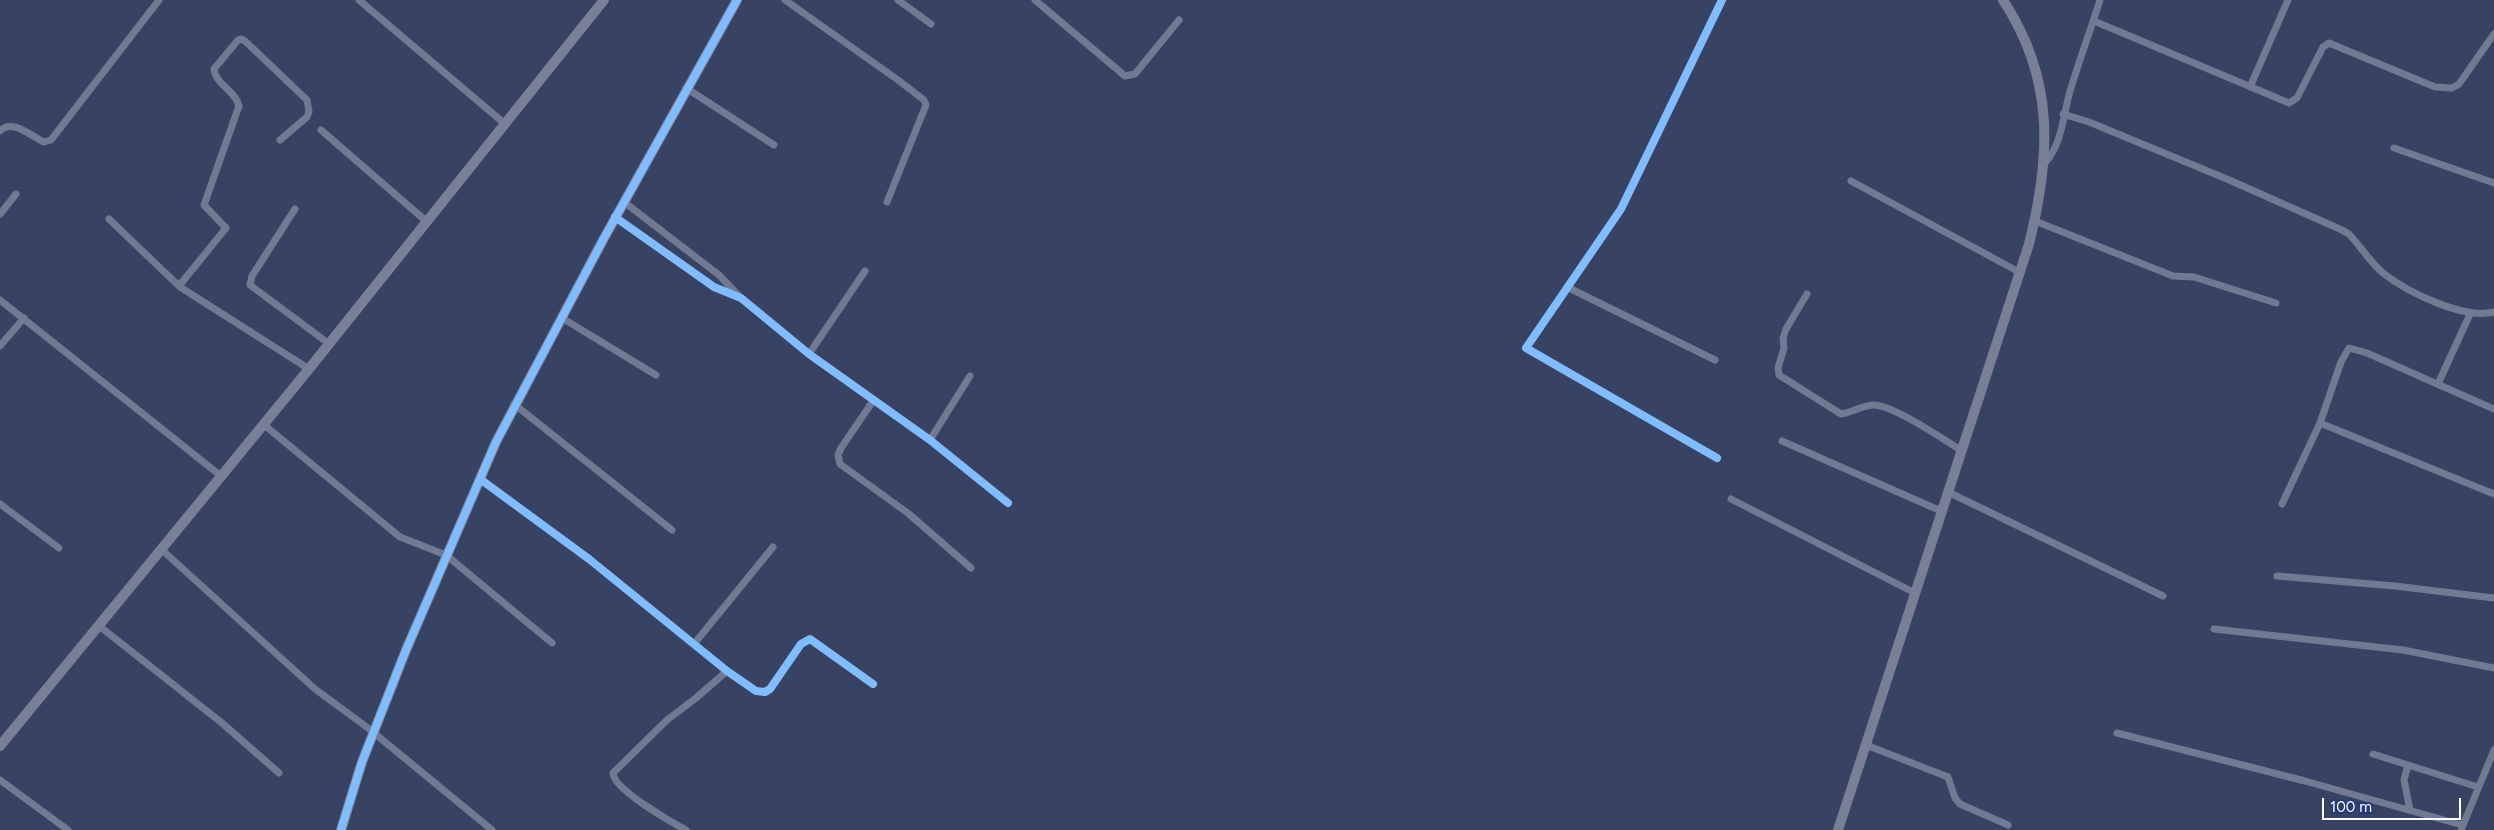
<!DOCTYPE html>
<html>
<head>
<meta charset="utf-8">
<style>
  body { margin:0 }
  #map { position:relative; width:2494px; height:830px; overflow:hidden; background:#384364; font-family:Figtree,sans-serif }
  canvas { display:block }
  .scale { position:absolute; left:2322px; top:798px; width:139px; height:22px; box-sizing:border-box; border:2px solid #fff; border-top:0; padding-left:6px; font-size:15px; line-height:18px; white-space:nowrap; color:#fff; -webkit-text-stroke:4px #253a77; paint-order:stroke }
</style>
</head>
<body>
<div id="map">
<canvas width="2494" height="830"></canvas>
<div class="scale">100 m</div>
</div>
<script>
const ctx = document.querySelector('canvas').getContext('2d');
ctx.lineJoin = 'round';
function stroke(path, color, width, dash) { ctx.strokeStyle = color; ctx.lineWidth = width; ctx.lineCap = dash ? 'butt' : 'round'; ctx.setLineDash(dash || []); ctx.stroke(path); }
const street = new Path2D(`
  M359,0L505,124
  M785,0L898,80L924,100L926,105L887,202
  M898,0L931,24
  M1035,0L1125,76L1135,74L1179,20
  M2094,21L2289,103L2297,98L2323,47L2329,43L2435,87L2452,88L2459,84L2494,34
  M2250,87L2288,0
  M686,88L774,145
  M2063,114L2089,122L2227,179L2342,230L2349,234C2361,247 2370,262 2383,273C2407,292 2464,320 2494,312
  M321,130L426,221
  M0,131C12,118 31,136 44,142L51,140L159,0
  M2394,148L2494,183
  M2045,163C2063,143 2063,113 2071,88C2080,58 2091,29 2100,0
  M1851,181L2019,272
  M624,202L719,275L738,295
  M295,209L252,276L250,285L328,343
  M0,214L16,194
  M615,217L714,287L741,298L809,354L930,440L1008,503
  M109,219L180,287L309,369
  M2035,221L2173,276L2194,277L2276,303
  M179,286L226,228L204,205L239,106C236,91 215,84 214,69L238,40L241,39L245,41L307,100L309,112L307,117L280,140
  M1567,287L1715,360
  M1807,294L1786,329L1783,338L1784,348L1778,368L1779,375L1841,414C1852,413 1864,404 1875,405C1896,407 1941,438 1961,450
  M0,300L221,476
  M562,318L656,375
  M0,346L24,318
  M809,354L865,271
  M2438,384L2470,314
  M873,401L841,448L838,455L840,464L909,514L971,568
  M514,404L672,530
  M2320,423L2341,362L2349,348L2367,353L2494,409
  M263,424L400,537L446,555L552,643
  M930,440L970,376
  M1782,441L1941,511
  M1717,458L1526,348L1621,209L1722,0
  M480,479L589,559L727,671L756,691L765,692L770,689L801,644L810,639L873,684
  M1948,492L2163,596
  M1731,499L1915,593
  M0,504L59,548
  M2282,504L2320,423L2494,494
  M161,549L315,689L368,728L492,830
  M2277,576L2395,586L2494,598
  M98,625L222,723L279,773
  M2214,629L2403,650L2494,668
  M694,644L773,547
  M2117,733L2305,781L2462,825
  M1866,745L1948,777L1955,798L1960,804L2008,825
  M2373,754L2478,787
  M2408,765L2404,780L2410,810
  M0,780L68,830
  M686,830C671,822 613,789 613,773L667,720L696,698L727,671
  M2461,830L2494,750`);
const secondary = new Path2D(`
  M0,746L309,369L604,0
  M341,830L362,762L406,650L496,442L603,240L737,0
  M1838,830L2029,244C2051,156 2055,79 2003,0`);
const cycleway = new Path2D(`
  M615,217L714,287L741,298L809,354L930,440L1008,503
  M1717,458L1526,348L1621,209L1722,0
  M480,479L589,559L727,671L756,691L765,692L770,689L801,644L810,639L873,684
  M341,830L362,762L406,650L496,442L603,240L737,0`);
stroke(street, '#727a93', 7);
stroke(secondary, '#787f97', 10);
stroke(cycleway, '#80bcff', 8);
</script>
</body>
</html>
